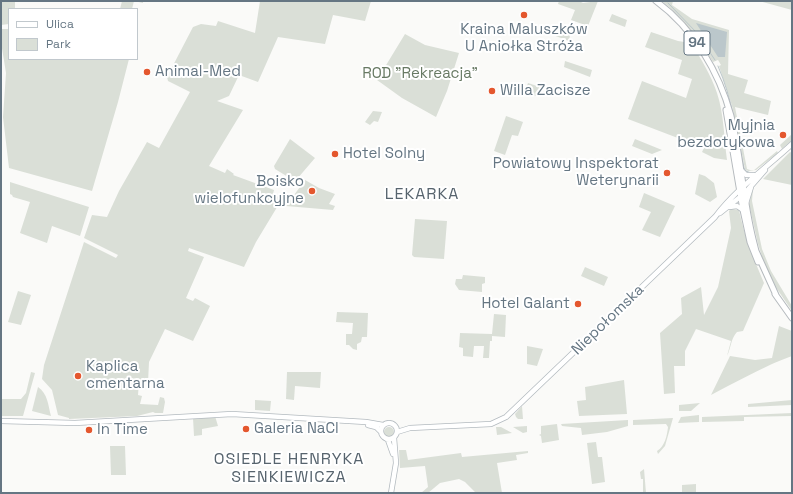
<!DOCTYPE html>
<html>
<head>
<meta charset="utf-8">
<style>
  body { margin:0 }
  #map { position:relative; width:793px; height:494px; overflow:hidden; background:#fafaf8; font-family:"Space Grotesk",sans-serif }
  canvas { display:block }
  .frame { position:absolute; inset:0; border:2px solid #657683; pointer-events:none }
  .legend { position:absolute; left:8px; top:8px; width:130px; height:52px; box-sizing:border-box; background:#fff; border:1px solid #c1c8cd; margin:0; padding:5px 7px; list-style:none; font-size:12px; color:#657683 }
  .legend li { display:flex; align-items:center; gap:8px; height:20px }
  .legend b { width:20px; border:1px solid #c1c8cd }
</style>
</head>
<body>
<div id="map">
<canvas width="793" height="494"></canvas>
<div class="frame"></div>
<ul class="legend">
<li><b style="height:5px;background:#fff"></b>Ulica</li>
<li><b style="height:11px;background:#dadfd7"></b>Park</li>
</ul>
</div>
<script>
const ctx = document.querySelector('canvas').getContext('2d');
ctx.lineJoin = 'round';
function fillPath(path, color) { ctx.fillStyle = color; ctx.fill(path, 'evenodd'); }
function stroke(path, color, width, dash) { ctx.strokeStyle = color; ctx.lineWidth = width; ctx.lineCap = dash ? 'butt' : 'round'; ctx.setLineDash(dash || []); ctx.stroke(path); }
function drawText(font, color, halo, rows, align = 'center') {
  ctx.font = font + ' "Space Grotesk",sans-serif'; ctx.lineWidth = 4; ctx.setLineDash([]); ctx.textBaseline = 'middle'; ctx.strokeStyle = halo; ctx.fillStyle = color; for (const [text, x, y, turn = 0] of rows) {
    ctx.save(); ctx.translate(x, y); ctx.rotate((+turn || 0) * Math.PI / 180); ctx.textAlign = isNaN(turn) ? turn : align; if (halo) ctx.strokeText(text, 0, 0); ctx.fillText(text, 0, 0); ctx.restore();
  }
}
const green = new Path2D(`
  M1,1H15V9H9V24L1,25Z
  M122,1H143V3L134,1L132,9H120Z
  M260,1H371L365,21L333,15L325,44L278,37L258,82L239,75L229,96L217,101L243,110L209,166L225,173L227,169L234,174L233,175L274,190L273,194L282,199L256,242L244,267L189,248L188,251L204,257L186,298L193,301L195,298L210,306L193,341L165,329L149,362L148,383L139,382L138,395L142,396L140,404L158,405L160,397L164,398L165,402L163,413H155L153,412L137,416L69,419V418L58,415L52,390L42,379L44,365L84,242L116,258L118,255L84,238L92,215L107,217L119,191L147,142L159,148L190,92L168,81L167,77L193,27L201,24L216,26L218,21L255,33Z
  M559,1H579L583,3L598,1L588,26L571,20L575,10L558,4Z
  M662,1H673L672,5L692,19L729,30L728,74L748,80L744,93L771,101L768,115L735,107L747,169L753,171L777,151L778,153L756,170L748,171L745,169L732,106L719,66L721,65L718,60L713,62C699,39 683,18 662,1Z
  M759,1H791L792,10Z
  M612,14L627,20L625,27L609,21Z
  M1,29H9V59H129L118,102L92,191L9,168L3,117L6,73L1,42Z
  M554,30L570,35L569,41L553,35Z
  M651,32L678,41L691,43C701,59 711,75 717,93C724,114 724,138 727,160L714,158L702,152L704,148L628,119L642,81L686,98L692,79L678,74L682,60L645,47Z
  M405,34L425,45L459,53L447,91L436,117L402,98L377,80Z
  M565,61L592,70L590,77L564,67Z
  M528,83L540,87L536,96L525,92Z
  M373,111L382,112L378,122L374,121L370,125L365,122Z
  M506,116L523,122L518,136L512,135L505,155L494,151Z
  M792,134V140L782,149L780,145Z
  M290,139L315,158L297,179L293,180L275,169L274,166Z
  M635,139L662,150L652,154L632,146Z
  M790,152L792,153V185L763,179Z
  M699,174L705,176L714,183L717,197L710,202L695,194Z
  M305,180L319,188L335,194L329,204L335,206L333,210L286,206Z
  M10,182L89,207L80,236L52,226L47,243L20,233L30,202L13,197L12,195L10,194Z
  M753,189L752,201L762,249L771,271L792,306V311L775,286L764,263L758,244L749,204Z
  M644,193L675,206L660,237L642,230L651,212L639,207Z
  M731,209L739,210C744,236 754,259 764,283L743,331L737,332C731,338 731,348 727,356L731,341L696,329L685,351V366H674L675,393L664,394L660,333L682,314L681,298L701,287L704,315L718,287L731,228L729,211Z
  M415,219L447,221L444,259L414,257L412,255Z
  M585,267L608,277L604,286L581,276Z
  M463,275L485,277V283L482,284V292L459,290L455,284L456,279H462Z
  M18,291L31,295L21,325L8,322Z
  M337,312L368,313L367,337H362L361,342L357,344V350L353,349L349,345H346V334H352L353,323L336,322Z
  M494,314L506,315L505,337L492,336V341H490L489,358H483L484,346H474L473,357L463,356V348L459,347L460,333L492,334Z
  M779,326L792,331V356C785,359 778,361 772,364C751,374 731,384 711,395L730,356L755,360L772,358Z
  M527,346L543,349L537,366L527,364Z
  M31,372L35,373L23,416H1V399H21L26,393Z
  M287,372H321L320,388L295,386L294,400L286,399Z
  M624,380L627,414L579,416L577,401L586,400L585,387Z
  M38,387C48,394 48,405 51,416L32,411Z
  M255,400L271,401L270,411L255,410Z
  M792,400V405L748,407V404Z
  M700,403L691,411H679V405Z
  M522,406L523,419H518L516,417L515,414Z
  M792,413V416L744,417V421L702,422V417Z
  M699,415V422L678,423L681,417Z
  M215,416L218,426L202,429V435L194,436L193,418Z
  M673,418L665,446L658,454L657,451C665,446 667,436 668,427L666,424L633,425V420Z
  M628,420V426L607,432L582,435L581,428L562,426L561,424Z
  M557,424L559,440L542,443L541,436L539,435L541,434V426Z
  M527,426V432L523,433L513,427Z
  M384 432a5 5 0 1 1 10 0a5 5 0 1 1-10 0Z
  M496,427H501L512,433L497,435Z
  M596,442L598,457H602L605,482L592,484L587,443Z
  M110,446H125L126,475H111Z
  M399,450H406L408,460L461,453L462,457L528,451V453L516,455L517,460L497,463L502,493H476L465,482L459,479L440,483L428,493H421L428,487L425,466L400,468Z
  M644,469L646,493H641L643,492V479H641L640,472Z
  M696,484V493H682V485Z`);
const water = new Path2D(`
  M696,23L727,32L725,57H718Z`);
const stream = new Path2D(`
  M668,3L697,33L715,60
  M718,66C732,98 737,134 744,168L746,171L751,173`);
const secondary = new Path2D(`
  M740,169L746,175H754
  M746,203L751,187
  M729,207L737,206L743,210
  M720,213L745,193L765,170
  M1,421L75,423L232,414L366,422L383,425
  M381 431a8 8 0 1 1 16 0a8 8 0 1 1-16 0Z
  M368,425L376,427L380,431
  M397,432L410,428L491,424L506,417L715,217C737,188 766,168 792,144
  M388,440L393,454
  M391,493L396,463L394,438`);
const primary = new Path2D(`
  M656,1C694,29 719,72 731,116C741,157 743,199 753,239L756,251L776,295
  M726,110L743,210L750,242L758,262
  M775,294L792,318`);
const markers = [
  [524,15,4,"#e4572e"],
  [147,72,4,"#e4572e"],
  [492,91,4,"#e4572e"],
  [783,135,4,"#e4572e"],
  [335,154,4,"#e4572e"],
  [667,173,4,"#e4572e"],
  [312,191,4,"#e4572e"],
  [578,304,4,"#e4572e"],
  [78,376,4,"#e4572e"],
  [246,429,4,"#e4572e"],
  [89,430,4,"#e4572e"]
];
const shields = [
  [697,43,26]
];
const shieldNames = [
  ["94",697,43]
];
const poiNames = [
  ["Kraina Maluszków",524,30,"center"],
  ["U Aniołka Stróża",524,47,"center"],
  ["Animal-Med",155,72],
  ["Willa Zacisze",500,91],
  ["Myjnia",775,126,"right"],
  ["bezdotykowa",775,143,"right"],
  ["Hotel Solny",343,154],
  ["Powiatowy Inspektorat",659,164,"right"],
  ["Weterynarii",659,181,"right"],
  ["Boisko",304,182,"right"],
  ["wielofunkcyjne",304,199,"right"],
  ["Hotel Galant",570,304,"right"],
  ["Kaplica",86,367],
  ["cmentarna",86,384],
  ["Galeria NaCl",254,429],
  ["In Time",97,430]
];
const parkNames = [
  ["ROD \"Rekreacja\"",420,74]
];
const streetNames = [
  ["Niepołomska",608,320,-44]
];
const neighbourhoodNames = [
  ["LEKARKA",422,195],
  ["OSIEDLE HENRYKA",289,460],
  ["SIENKIEWICZA",289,478]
];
fillPath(green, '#dadfd7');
fillPath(water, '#bbc7cb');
stroke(stream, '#bbc7cb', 1);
stroke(secondary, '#b3babf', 6);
stroke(primary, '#b5babe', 7);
stroke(secondary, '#fff', 4.5);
stroke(primary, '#fff', 5);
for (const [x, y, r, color] of markers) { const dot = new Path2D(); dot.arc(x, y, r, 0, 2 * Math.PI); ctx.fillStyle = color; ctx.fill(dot); stroke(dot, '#fff', 1.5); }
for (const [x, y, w] of shields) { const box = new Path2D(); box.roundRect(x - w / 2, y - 12, w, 24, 3); ctx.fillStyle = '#fff'; ctx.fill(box); stroke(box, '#657683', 1); }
drawText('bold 14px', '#657683', null, shieldNames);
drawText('15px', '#657683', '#fff', poiNames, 'left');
drawText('15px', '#687a64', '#fff', parkNames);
drawText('15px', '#657683', '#fff', streetNames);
ctx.letterSpacing = '1px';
drawText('16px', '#57646e', '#fff', neighbourhoodNames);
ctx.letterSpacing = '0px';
</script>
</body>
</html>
